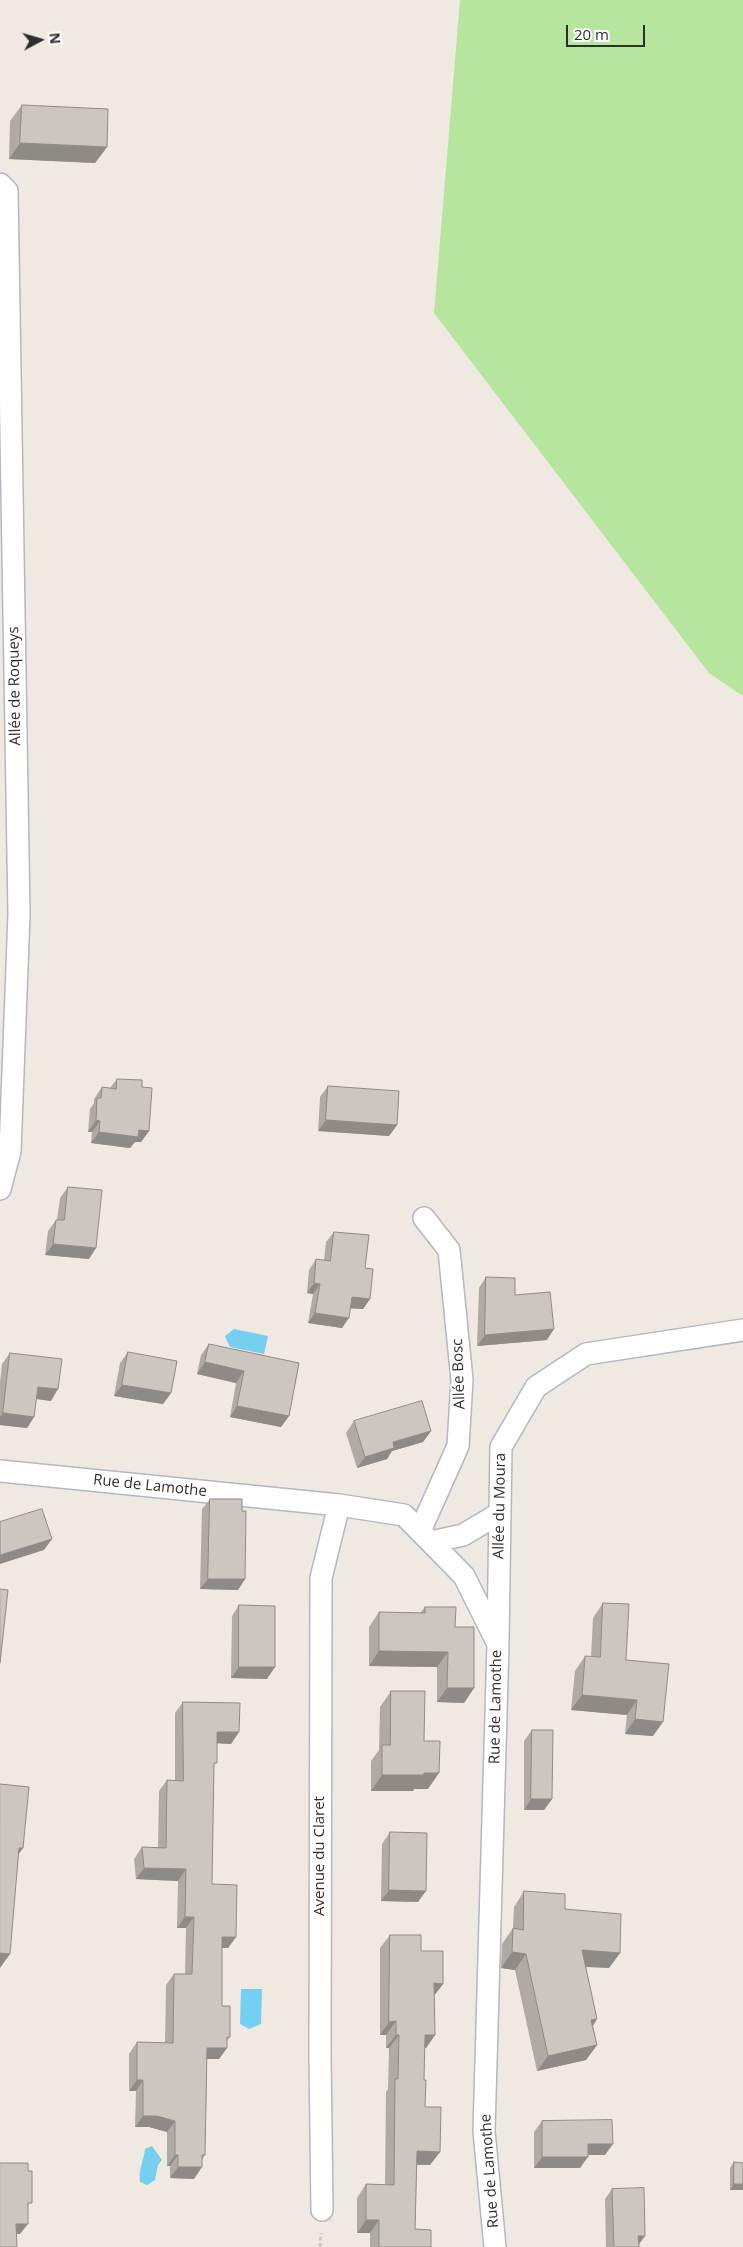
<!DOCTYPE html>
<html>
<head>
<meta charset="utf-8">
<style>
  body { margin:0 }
  #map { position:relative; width:743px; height:2247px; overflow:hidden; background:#efe9e1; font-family:"Open Sans",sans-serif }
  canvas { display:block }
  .north { position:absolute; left:15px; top:15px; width:50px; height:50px; -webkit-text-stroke:4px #fff; paint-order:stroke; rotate:84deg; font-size:14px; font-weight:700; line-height:20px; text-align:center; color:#2e2e2e }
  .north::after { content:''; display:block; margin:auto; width:18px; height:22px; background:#2e2e2e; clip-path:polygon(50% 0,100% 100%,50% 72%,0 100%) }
  .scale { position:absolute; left:566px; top:25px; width:79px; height:22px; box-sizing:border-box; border:2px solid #2e2e2e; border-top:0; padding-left:6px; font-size:15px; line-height:18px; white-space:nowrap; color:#2e2e2e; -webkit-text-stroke:4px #fff; paint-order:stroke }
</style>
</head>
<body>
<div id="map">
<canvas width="743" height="2247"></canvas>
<div class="north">N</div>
<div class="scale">20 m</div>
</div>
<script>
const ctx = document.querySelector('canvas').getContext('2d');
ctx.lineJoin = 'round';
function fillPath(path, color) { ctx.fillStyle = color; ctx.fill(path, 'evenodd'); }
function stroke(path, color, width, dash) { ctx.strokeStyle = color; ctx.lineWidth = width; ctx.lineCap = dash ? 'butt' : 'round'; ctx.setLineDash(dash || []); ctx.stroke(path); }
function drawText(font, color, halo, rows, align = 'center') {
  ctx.font = font + ' "Open Sans",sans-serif'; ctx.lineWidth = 4.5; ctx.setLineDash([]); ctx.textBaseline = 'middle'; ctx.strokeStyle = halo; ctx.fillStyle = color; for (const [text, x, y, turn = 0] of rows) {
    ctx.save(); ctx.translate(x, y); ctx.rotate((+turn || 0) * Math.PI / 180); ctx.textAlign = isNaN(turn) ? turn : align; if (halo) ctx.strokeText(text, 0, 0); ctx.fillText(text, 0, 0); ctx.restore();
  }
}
const green = new Path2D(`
  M460,0H743V696L709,673L434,313Z`);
const water = new Path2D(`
  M234,1329L268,1336L264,1354L230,1347L225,1336Z
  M241,1989H262L261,2024L249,2029L240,2024Z
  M152,2146L162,2160L158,2165L155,2180L147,2185L140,2182C138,2170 144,2160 145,2149Z`);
const path = new Path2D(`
  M320,2247L321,2233`);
const street = new Path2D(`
  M0,184L7,191L19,914L10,1151L0,1189
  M0,1471L339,1505L404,1515L464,1576L498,1644L484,2131L495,2247
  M420,1531L458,1446L462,1380L449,1250L424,1218
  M431,1542L463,1535L500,1513
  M498,1639L501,1447L536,1387L586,1354L743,1330
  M322,2210L320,2055L321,1578L339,1505`);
const wall = new Path2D(`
  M22,105L107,147L95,163L9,159L10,121Z
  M117,1079L142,1087L149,1131L141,1142H135L130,1148L91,1143L92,1132H88L90,1109L94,1103V1099L102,1087L110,1088Z
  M328,1086L397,1125L389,1136L318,1131L320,1097Z
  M68,1187L89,1259L45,1255L48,1231L56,1220H57L60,1198Z
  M334,1232L365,1268L370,1299L363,1309L350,1308L342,1328L308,1323L313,1294L307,1293L309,1270L316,1259L324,1260L326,1242Z
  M486,1277L515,1295L547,1340L477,1346L479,1288Z
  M209,1344L299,1363L289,1416L281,1427L230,1417L236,1383L197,1374L201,1355Z
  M128,1352L171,1393L163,1404L114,1396L120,1363Z
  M10,1353L51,1401L36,1399L34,1417L27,1428L0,1425V1382L2,1364Z
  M354,1421L431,1431L423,1442L392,1451L387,1459L357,1468L346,1433Z
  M210,1499L242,1511L245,1579L238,1590L200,1589L202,1509Z
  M603,1603L626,1660L653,1736L625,1734L627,1715L571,1710L575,1671L585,1656L591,1657L593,1618Z
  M239,1605L267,1679L231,1678L232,1616Z
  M425,1607L455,1627L474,1688L464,1703L437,1702V1667L369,1666V1627L379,1612L420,1613Z
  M391,1691L424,1741L428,1789H414L413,1791H371V1761L379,1750L380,1707Z
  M183,1702L239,1732L231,1744L217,1743L214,1768L212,1884L236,1937L228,1948H222V2006L230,2037L227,2041V2048L219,2059H207L205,2155L202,2160L194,2179L170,2178V2166H167V2132L149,2127H135L136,2091H129V2054L137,2042L165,2043L166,1985L174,1974H185L186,1928H177L178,1881L136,1879L134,1859L142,1847L158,1848L159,1791L167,1780H175V1713Z
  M532,1730L552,1799L544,1810H524V1741Z
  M390,1832L418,1902L381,1901L382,1844Z
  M524,1891L565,1909L620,1953L609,1968L586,1967L597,2019L593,2026L597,2045L586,2060L537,2071L515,1970L501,1968L502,1944L513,1928L514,1907Z
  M390,1935L421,1951L443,1984L434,1996L435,2035L426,2048H424V2080L425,2107L440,2152L430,2165H417L415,2229L431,2247H370V2233H357V2198L366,2184L385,2185L386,2092L388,2089L389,2048H386V2035H380V1948Z
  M542,2121L605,2155H588L580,2168H534V2132Z
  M734,2162L743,2190H730V2168Z
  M612,2189L639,2245V2247H606L605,2199Z`);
const shadedWall = new Path2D(`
  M20,143L107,147L95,163L9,159Z
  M96,1120L100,1121L92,1132H88Z
  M326,1120L397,1125L389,1136L318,1131Z
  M139,1130L149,1131L141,1142H135L130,1148L91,1143L99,1132Z
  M53,1244L96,1248L89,1259L45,1255Z
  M314,1283L320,1284L313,1294L307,1293Z
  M352,1297L370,1299L363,1309L344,1308Z
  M315,1313L349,1318L342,1328L308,1323Z
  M554,1329L547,1340L477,1346L485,1335Z
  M205,1362L244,1371L236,1383L197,1374Z
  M122,1385L171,1393L163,1404L114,1396Z
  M38,1387L58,1389L51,1401L30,1398Z
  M237,1406L289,1416L281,1427L230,1417Z
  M3,1413L34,1417L27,1428L0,1425V1417Z
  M431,1431L423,1442L392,1451L387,1459L357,1468L365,1457L393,1442Z
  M52,1539L44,1550L0,1564V1555Z
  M208,1579H245L238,1590L200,1589Z
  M379,1651L448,1652L437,1667L369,1666Z
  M239,1667H275L267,1679L231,1678Z
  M447,1688H474L464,1703L437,1702Z
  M582,1695L637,1700L627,1715L571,1710Z
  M635,1719L663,1722L653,1736L625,1734Z
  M217,1732H239L231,1744L210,1743Z
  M424,1773H439L428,1789H414L413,1791H371L382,1775Z
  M531,1799H552L544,1810H524Z
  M19,1848H23L13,1862Z
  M144,1868L186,1869L178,1881L136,1879Z
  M389,1890L426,1891L418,1902L381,1901Z
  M185,1917H194L186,1928H177Z
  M222,1937H236L228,1948H215Z
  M582,1950L620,1953L609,1968L572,1966Z
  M512,1952L526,1954L515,1970L501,1968Z
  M0,1953L10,1954L0,1968Z
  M434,1983L443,1984L433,1997Z
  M597,2019L587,2034L591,2020Z
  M396,2021L386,2035H380L389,2022Z
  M396,2035H399L389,2048H386Z
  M425,2035H435L426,2048H416Z
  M597,2045L586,2060L537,2071L548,2056Z
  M207,2048H227L219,2059H199Z
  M137,2080H143L136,2091H129Z
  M143,2116H157L175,2121L167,2132L149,2127H135Z
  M588,2144H613L605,2155H580Z
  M417,2151L440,2152L430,2165L408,2164Z
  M175,2155H178L170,2166H167Z
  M542,2157H588L580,2168H534Z
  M178,2167H202L194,2179L170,2178Z
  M734,2184H743V2190H730Z
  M366,2220H379L370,2233H357Z
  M16,2224H28L20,2234H9Z
  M638,2236H645L637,2247Z`);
const building = new Path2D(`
  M22,105L108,109L107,147L20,143Z
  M117,1079L142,1080V1087L152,1088L149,1131L139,1130L138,1137L99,1132L100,1121L96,1120L97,1098H101L102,1087L116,1089Z
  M328,1086L399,1091L397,1125L326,1120Z
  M68,1187L102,1190L96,1248L53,1244L56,1220H64Z
  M334,1232L369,1235L365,1268L373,1269L370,1299L352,1297L349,1318L315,1313L320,1284L314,1283L316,1259L330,1261Z
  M486,1277L515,1278V1295L550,1292L554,1329L485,1335Z
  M209,1344L299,1363L289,1416L237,1406L244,1371L205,1362Z
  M128,1352L177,1361L171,1393L122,1385Z
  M10,1353L62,1359L58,1389L38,1387L34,1417L3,1413Z
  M422,1401L431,1431L393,1442L394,1448L365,1457L354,1421Z
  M210,1499H242V1511H246L245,1579H208Z
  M42,1509L52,1539L0,1555V1522Z
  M0,1589L8,1590L0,1663Z
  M603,1603L629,1604L626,1660L669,1664L663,1722L635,1719L637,1700L582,1695L585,1656L600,1657Z
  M239,1605L275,1606V1667H239Z
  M425,1607H456L455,1627H474V1688H447L448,1652L379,1651V1612L425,1613Z
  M391,1691H425L424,1741H440L439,1773H424V1775H382V1745H390Z
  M183,1702L240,1703L239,1732H217V1763H214L212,1884L237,1885L236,1937H222V2006H230V2037H227V2048H207L205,2155H202V2167H178V2155H175V2121L157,2116H143V2080H137V2042L173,2043L174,1974H192L194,1917H185L186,1869L144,1868L142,1847L166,1848L167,1780L183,1781Z
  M532,1730H553L552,1799H531Z
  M0,1784L29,1787L23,1848H19L10,1954L0,1953Z
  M390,1832L427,1833L426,1891L389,1890Z
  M524,1891L565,1894V1909L621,1914L620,1953L582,1950L597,2019L591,2020L597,2045L548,2056L526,1954L512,1952L513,1928L523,1930Z
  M390,1935H421V1951H443V1984L434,1983L435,2035H425L424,2080H426L425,2107H441L440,2152L417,2151L415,2229L431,2230V2247H379V2220H366V2184L394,2185L395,2079H398L399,2035H396V2021L389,2022Z
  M612,2120L613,2144H588V2157H542V2121Z
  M734,2162L743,2163V2184H734Z
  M0,2163H28V2171H32V2203H28V2224H16L17,2247H0Z
  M644,2188L645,2236H638L639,2247H614L612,2189Z`);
const streetNames = [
  ["Allée de Roqueys",15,686,-91],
  ["Allée Bosc",459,1374,-92],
  ["Rue de Lamothe",150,1486,6],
  ["Allée du Moura",500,1506,-89],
  ["Rue de Lamothe",496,1707,-89],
  ["Avenue du Claret",320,1856,-90],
  ["Rue de Lamothe",490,2171,-94]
];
fillPath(green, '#b6e59e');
fillPath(water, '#75cff0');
stroke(street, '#b4b7c1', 24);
stroke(path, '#c9c9c9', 3, [4, 2.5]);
stroke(street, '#fff', 21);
fillPath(wall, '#afaba4');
fillPath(shadedWall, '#8e8b86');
fillPath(building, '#cbc7bf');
stroke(building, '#8e8b86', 1);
drawText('15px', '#2e2e2e', '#fff', streetNames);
</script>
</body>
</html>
